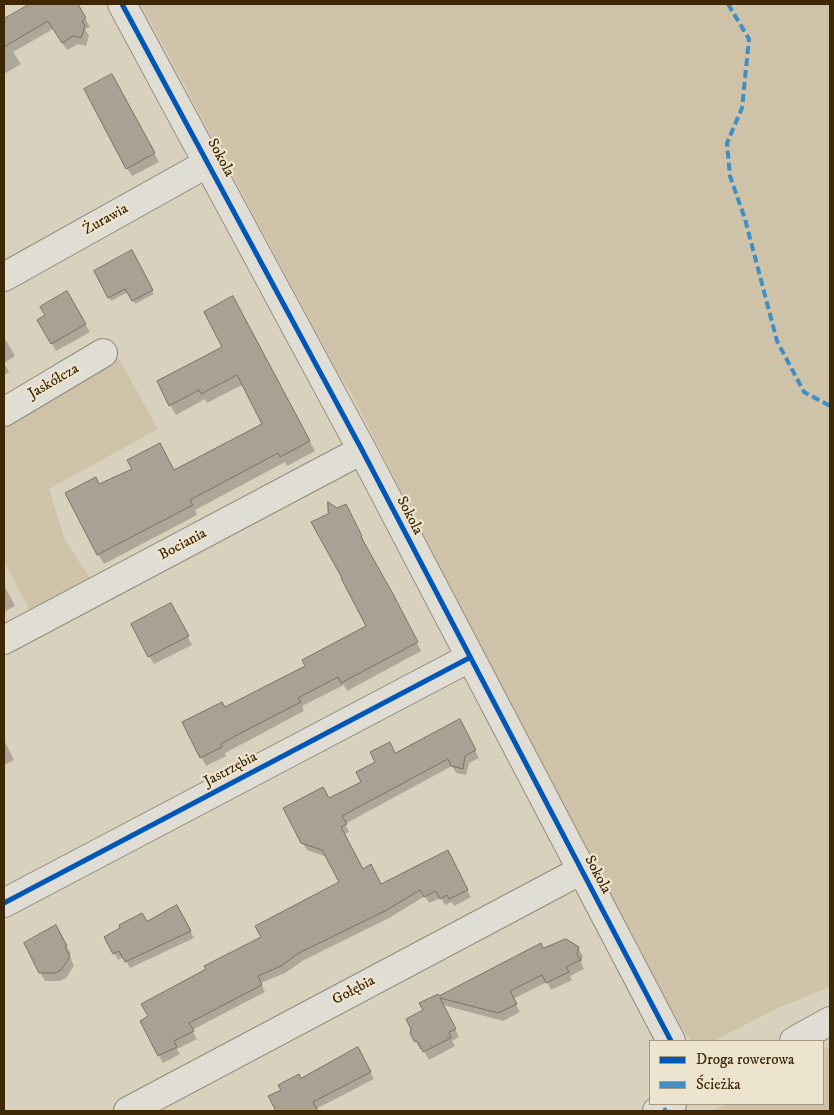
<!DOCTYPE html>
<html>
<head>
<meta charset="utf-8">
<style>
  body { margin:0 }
  #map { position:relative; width:834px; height:1115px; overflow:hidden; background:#d8d1be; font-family:"IM FELL DW Pica",serif }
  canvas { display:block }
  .frame { position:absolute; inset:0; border:5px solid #3e2705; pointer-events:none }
  .legend { position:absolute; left:649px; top:1040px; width:175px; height:65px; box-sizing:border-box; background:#ece4ce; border:1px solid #a6987e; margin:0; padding:6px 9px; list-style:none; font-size:15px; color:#3e2705 }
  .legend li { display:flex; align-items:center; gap:10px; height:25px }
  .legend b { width:25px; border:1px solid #a6987e }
</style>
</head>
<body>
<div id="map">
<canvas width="834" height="1115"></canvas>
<div class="frame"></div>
<ul class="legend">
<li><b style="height:6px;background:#0057b8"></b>Droga rowerowa</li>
<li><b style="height:6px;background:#3f8fc5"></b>Ścieżka</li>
</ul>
</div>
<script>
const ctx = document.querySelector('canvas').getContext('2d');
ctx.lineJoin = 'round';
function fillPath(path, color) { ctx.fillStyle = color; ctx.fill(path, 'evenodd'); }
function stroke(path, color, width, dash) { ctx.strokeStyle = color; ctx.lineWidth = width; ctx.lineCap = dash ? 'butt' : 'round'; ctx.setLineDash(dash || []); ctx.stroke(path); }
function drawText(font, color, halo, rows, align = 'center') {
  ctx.font = font + ' "IM FELL DW Pica",serif'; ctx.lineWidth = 4.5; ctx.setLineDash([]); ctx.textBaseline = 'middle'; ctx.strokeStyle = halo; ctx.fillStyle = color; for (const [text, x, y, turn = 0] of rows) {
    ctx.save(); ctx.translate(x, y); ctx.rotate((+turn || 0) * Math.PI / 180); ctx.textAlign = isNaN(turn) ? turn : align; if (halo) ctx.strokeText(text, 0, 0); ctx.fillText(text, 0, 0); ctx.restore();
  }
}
const green = new Path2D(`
  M141,4H830V987L780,1007L713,1041H691L680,1025L457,601L349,389L337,371Z
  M118,357L158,429L49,489L64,538L91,580L31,613L4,561V421Z
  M830,1046V1111H712L726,1104H823V1050Z`);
const shadow = new Path2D(`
  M32,4H66L68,7L72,4H77L90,27L85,29L89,36L86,46L78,44L67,50L53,29L13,52L21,64L4,74V20Z
  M117,84L159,162L132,176L127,168Z
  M131,252L154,294L135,304L128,292L111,301L95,271Z
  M67,293L90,332L56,351L39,320L46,315Z
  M239,308L315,451L287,466L285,462L195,510L197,515L104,564L98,554L99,485L133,469L174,472L264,424L244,384L207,403L205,399L176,415L170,405L224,348Z
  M4,337L15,356L4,363Z
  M4,363L9,372L4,375Z
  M350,514L366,545L364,546L397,604L421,651L347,691L344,685L302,706L304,711L225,753L226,756L206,766L183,723L225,709L307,667L368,626Z
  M4,585L15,606L4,612Z
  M175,612L192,645L154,664L149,656Z
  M463,728L479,758L469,763L466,775L456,773L452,766L345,824L349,832L344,834L363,870L381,886L451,859L471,897L454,906L452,902L445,905L441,898L429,903L425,896L389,918L304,960L285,973L261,983L265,992L192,1030L197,1039L177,1049L180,1054L163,1063L141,1021L150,1017L196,977L262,937L341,883L327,857L307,850L302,842L329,800L362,783L395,755Z
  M4,740L14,760L4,765Z
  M177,907L194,938L130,968L124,957L118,960L105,937L146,922Z
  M60,934L71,954L69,955L74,966L66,978L60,981H45L40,972Z
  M578,948L583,956L581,963L584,969L570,976L572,980L551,990L547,982L513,999L520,1012L503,1021L443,1005L459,1037L452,1041L455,1046L429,1060L423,1050L420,1049L415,1040L438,997L543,949Z
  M357,1049L374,1079L316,1109L317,1111H277L270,1097Z`);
const building = new Path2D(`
  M30,4H78L86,18L82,21L85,26L81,38L73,36L62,43L48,21L4,47V19Z
  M112,74L155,153L126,169L84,89Z
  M132,250L153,290L132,301L125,289L108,298L94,271Z
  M67,291L86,324L51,344L37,320L45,315L40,307Z
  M233,296L310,441L280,457L278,453L190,500L193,505L97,555L65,493L96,477L99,484L132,469L127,460L160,443L174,470L262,424L237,375L201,394L199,390L169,406L157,381L222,347L204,312Z
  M328,502L337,508L346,504L362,536L361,537L393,594L418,642L341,683L338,677L298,698L301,702L239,734L221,744L222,747L200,758L182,722L222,702L225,707L305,666L302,660L366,626L341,578H342L311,522L328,514Z
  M171,603L189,636L148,657L131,624Z
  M460,719L476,750L465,756L463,769L451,766L448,759L342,816L347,824L341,827L363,869L371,864L381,884L448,850L468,890L449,899L447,895L440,899L436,891L424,897L420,890L385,911L299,953L281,966L258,976L262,985L189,1023L194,1031L174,1041L177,1047L158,1056L140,1021L148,1016L141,1004L195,975L206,969L204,966L261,937L255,926L339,882L322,850L301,843L283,808L323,787L329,798L361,782L356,772L375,762L370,752L390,742L395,753Z
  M177,905L191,931L125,962L119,951L113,954L104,937L120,928L119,925L142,913L147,921Z
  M56,925L67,946L65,947L70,957L61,970L55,973H39L24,943Z
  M566,939L579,947L577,954L581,960L566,967L569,972L546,983L542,975L510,991L517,1004L498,1013L440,998L456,1029L449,1032L451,1038L423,1052L418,1042L414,1041L410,1033L411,1029L406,1019L423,1010L419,1003L438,994L439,996L541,943L543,948Z
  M358,1047L371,1072L313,1102L318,1111H276L268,1096L281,1090L278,1085L299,1074L301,1078Z`);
const minor = new Path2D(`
  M122,4L362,450L671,1041
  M4,277L208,163
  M4,412L103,353
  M4,640L362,450
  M4,903L469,658
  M794,1041L830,1021
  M128,1111L580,871
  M657,1111L672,1104`);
const quiet = new Path2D(`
  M728,4L749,39L742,108L727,143L730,176L745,219L777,341L804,392L830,406
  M664,1108L666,1111`);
const cycleway = new Path2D(`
  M122,4L362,450L671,1041
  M4,903L469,658`);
const streetNames = [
  ["Sokola",220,158,62],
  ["Żurawia",106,220,-29],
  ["Jaskółcza",54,382,-30],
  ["Sokola",409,516,63],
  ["Bociania",183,545,-28],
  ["Jastrzębia",231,770,-28],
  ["Sokola",597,875,62],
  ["Gołębia",354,991,-28]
];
fillPath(green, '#cec3a8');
fillPath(shadow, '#0003');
fillPath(building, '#a9a294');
stroke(building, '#797163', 1);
stroke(minor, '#90897a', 30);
stroke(minor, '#e0ddd4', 28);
stroke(quiet, '#3f8fc5', 4, [8, 4]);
stroke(cycleway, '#0057b8', 5);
drawText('15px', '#3e2705', '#ece4ce', streetNames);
</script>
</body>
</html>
